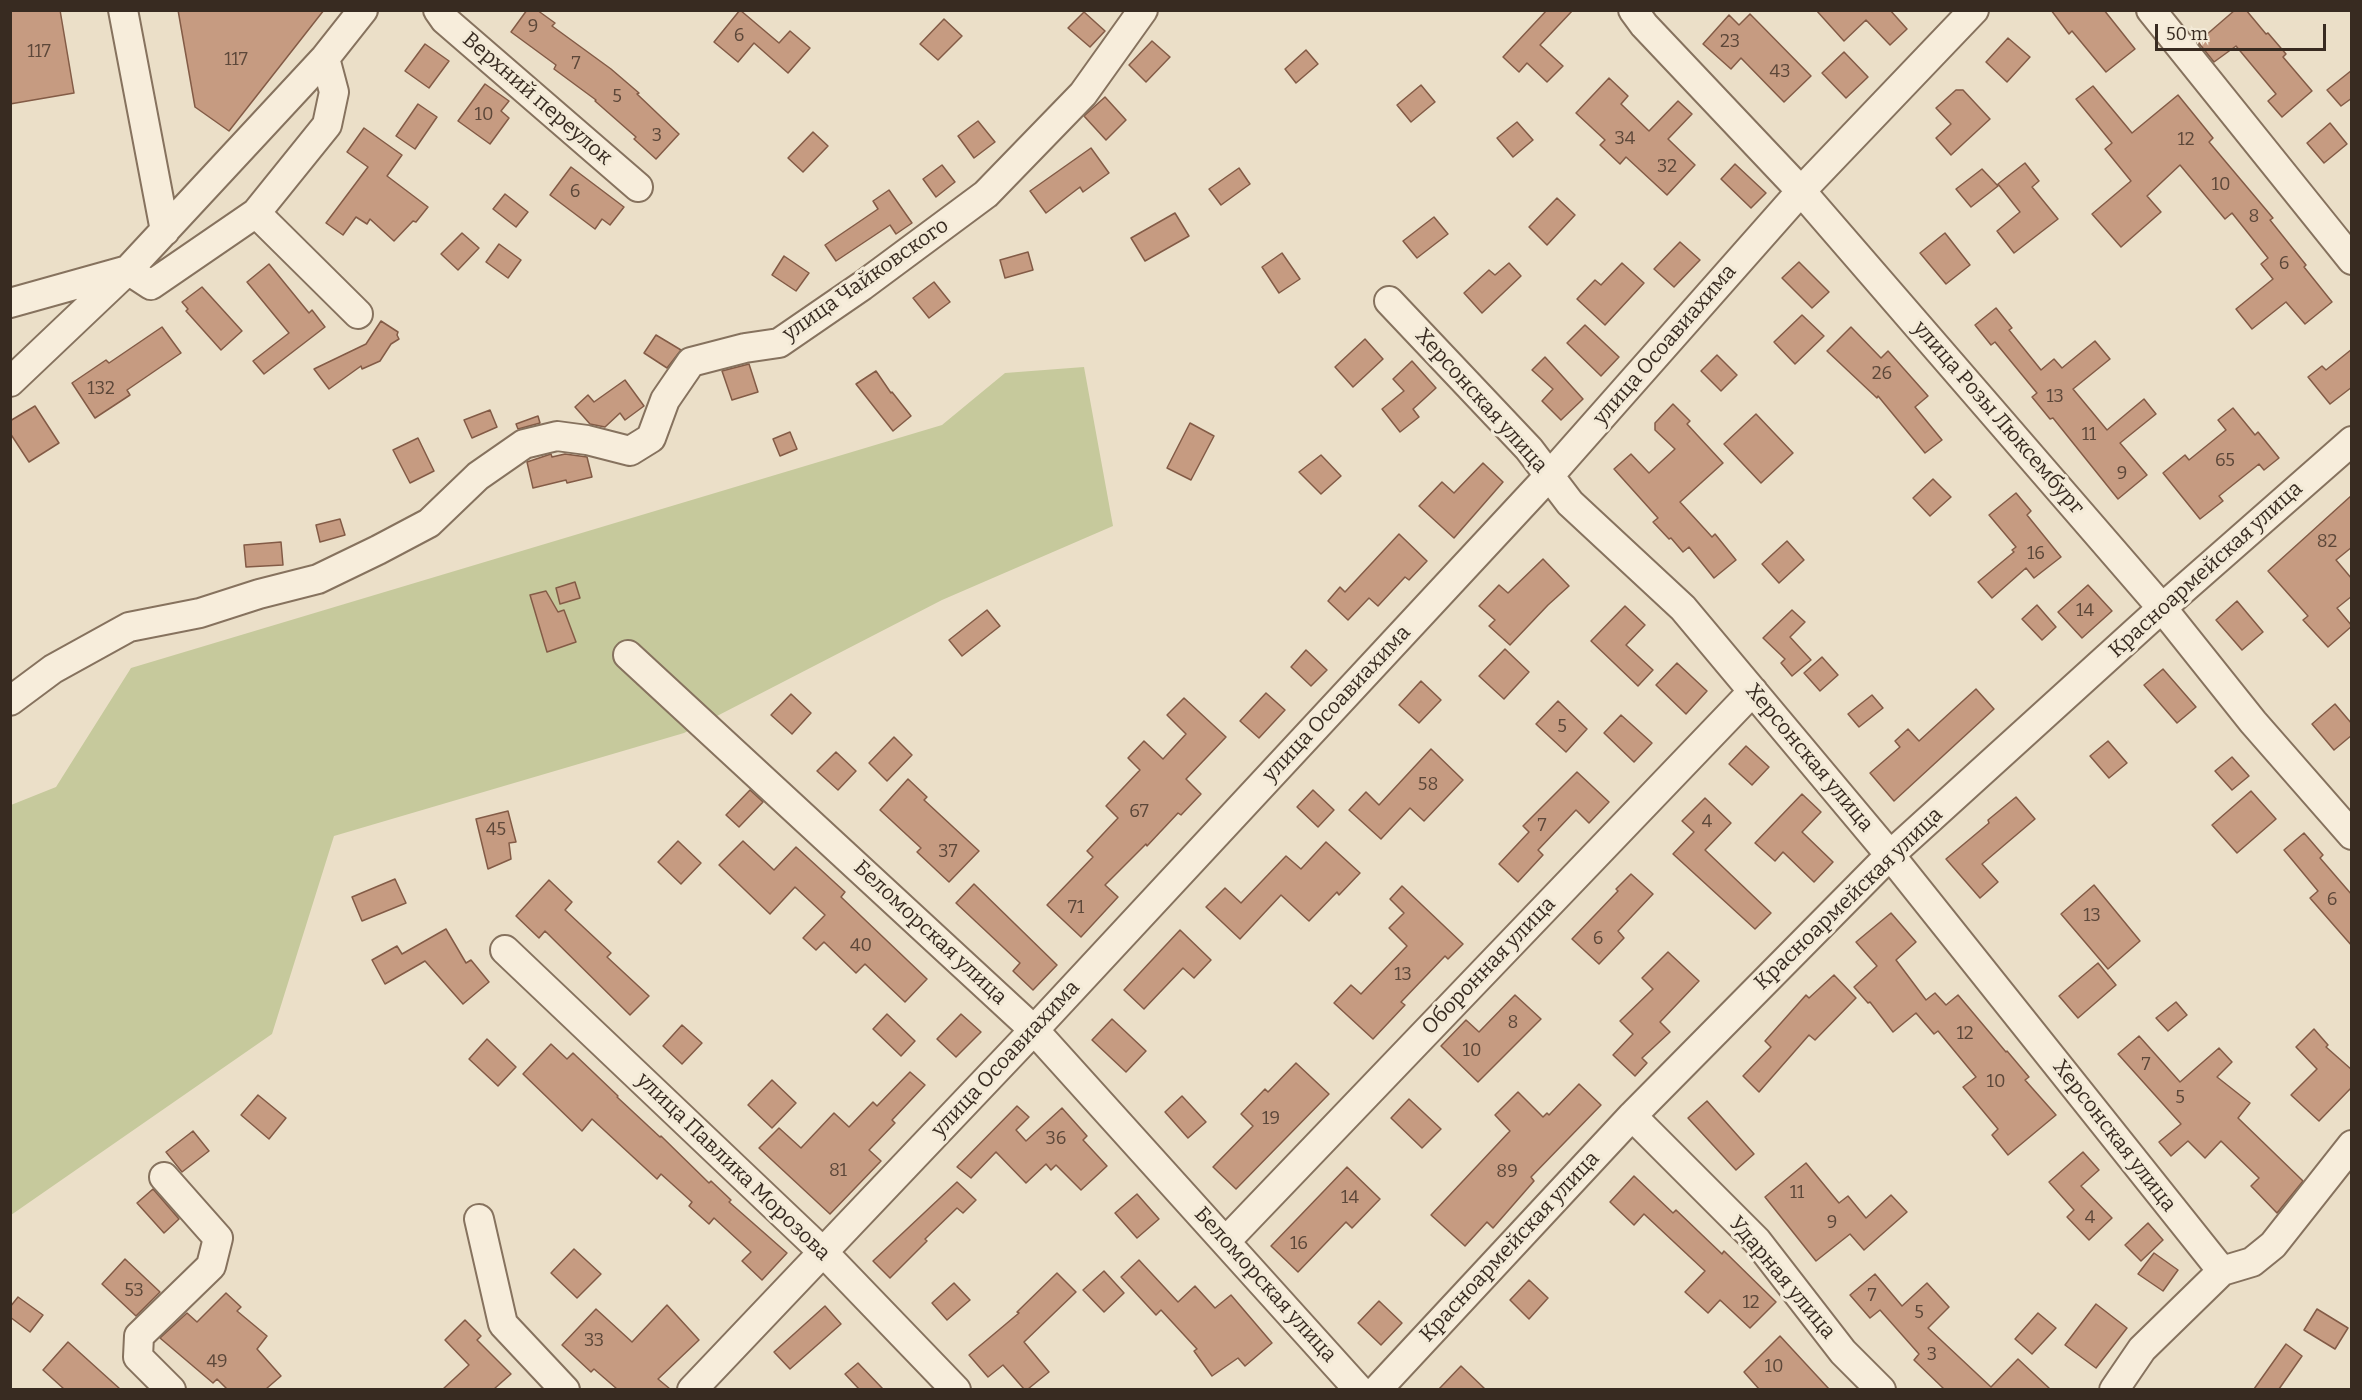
<!DOCTYPE html>
<html>
<head>
<meta charset="utf-8">
<style>
  body { margin:0 }
  #map { position:relative; width:2362px; height:1400px; overflow:hidden; background:#ebdfc8; font-family:Bitter,serif }
  canvas { display:block }
  .frame { position:absolute; inset:0; border:12px solid #382b21; pointer-events:none }
  .scale { position:absolute; left:2155px; top:24px; width:171px; height:27px; box-sizing:border-box; border:3px solid #382b21; border-top:0; padding-left:8px; font-size:18px; line-height:21px; white-space:nowrap; color:#382b21; -webkit-text-stroke:4px #f3ead7; paint-order:stroke }
</style>
</head>
<body>
<div id="map">
<canvas width="2362" height="1400"></canvas>
<div class="frame"></div>
<div class="scale">50 m</div>
</div>
<script>
const ctx = document.querySelector('canvas').getContext('2d');
ctx.lineJoin = 'round';
function fillPath(path, color) { ctx.fillStyle = color; ctx.fill(path, 'evenodd'); }
function stroke(path, color, width, dash) { ctx.strokeStyle = color; ctx.lineWidth = width; ctx.lineCap = dash ? 'butt' : 'round'; ctx.setLineDash(dash || []); ctx.stroke(path); }
function drawText(font, color, halo, rows, align = 'center') {
  ctx.font = font + ' Bitter,serif'; ctx.lineWidth = 6; ctx.setLineDash([]); ctx.textBaseline = 'middle'; ctx.strokeStyle = halo; ctx.fillStyle = color; for (const [text, x, y, turn = 0] of rows) {
    ctx.save(); ctx.translate(x, y); ctx.rotate((+turn || 0) * Math.PI / 180); ctx.textAlign = isNaN(turn) ? turn : align; if (halo) ctx.strokeText(text, 0, 0); ctx.fillText(text, 0, 0); ctx.restore();
  }
}
const green = new Path2D(`
  M1084,367L1113,526L942,600L684,733L334,836L272,1034L11,1215V805L56,787L131,668L942,425L1005,373Z`);
const building = new Path2D(`
  M10,10H60L74,93L10,104Z
  M178,10H324L229,131L195,107Z
  M527,10H537L555,23L552,26L611,69L639,93L637,94L679,134L656,159L634,139L636,137L595,101L596,100L554,69L556,65L511,32Z
  M740,10L779,43L790,31L810,48L788,73L754,43L738,62L714,42Z
  M1547,10H1573L1540,45L1563,66L1547,82L1527,63L1519,72L1503,57Z
  M1816,10H1890L1907,29L1890,45L1866,20L1844,41Z
  M2051,10H2104L2135,49L2106,72L2072,31L2069,34Z
  M2235,10H2246L2266,34L2268,33L2286,54L2283,57L2312,91L2282,117L2268,101L2276,94L2236,46L2214,62L2198,42Z
  M1084,12L1105,31L1090,47L1068,28Z
  M1750,14L1811,76L1784,102L1741,58L1731,69L1703,44L1729,15L1739,25Z
  M944,19L962,36L938,60L920,44Z
  M2008,38L2030,57L2007,82L1986,62Z
  M1152,41L1170,57L1146,82L1129,65Z
  M425,44L449,61L429,88L405,71Z
  M1306,50L1318,64L1296,83L1285,69Z
  M1844,52L1868,77L1846,98L1822,73Z
  M2352,70V98L2341,106L2327,90Z
  M1609,78L1628,96L1621,104L1649,131L1678,101L1692,114L1668,139L1695,165L1667,195L1626,157L1620,164L1600,145L1605,140L1576,113Z
  M485,84L509,101L501,111L509,118L490,144L458,121Z
  M1421,85L1435,102L1411,122L1397,105Z
  M2093,86L2132,133L2178,95L2213,138L2209,142L2273,218L2270,220L2306,265L2304,267L2332,302L2305,324L2286,302L2252,329L2236,309L2273,279L2261,264L2268,258L2232,213L2225,219L2180,165L2147,196L2161,212L2121,247L2092,214L2131,181L2105,149L2112,143L2076,99Z
  M1956,90H1963L1990,119L1951,155L1936,138L1951,124L1936,108Z
  M1105,97L1126,120L1106,140L1084,116Z
  M418,104L437,117L415,149L396,136Z
  M978,121L995,142L974,158L958,136Z
  M1517,122L1533,140L1513,157L1497,138Z
  M2330,123L2347,144L2324,163L2307,143Z
  M364,128L402,155L387,176L428,207L416,222L413,221L394,241L370,219L367,224L356,217L343,235L326,223L368,167L347,152Z
  M813,132L828,146L803,172L788,158Z
  M1091,148L1109,173L1083,192L1080,187L1046,213L1030,191Z
  M2025,163L2039,181L2032,187L2058,219L2014,253L1997,231L2020,212L1998,184Z
  M1735,164L1766,193L1751,208L1721,179Z
  M942,165L955,182L936,197L923,179Z
  M571,167L624,207L610,225L602,219L595,229L550,195Z
  M1239,168L1250,184L1221,205L1209,189Z
  M1982,169L1998,186L1971,207L1956,189Z
  M889,190L912,223L896,234L890,225L836,261L825,245L878,209L873,201Z
  M505,194L528,212L516,227L493,209Z
  M1557,198L1575,215L1547,245L1529,227Z
  M1175,213L1189,236L1145,261L1131,238Z
  M1434,217L1448,234L1417,258L1403,241Z
  M462,233L479,248L458,270L441,254Z
  M1945,233L1970,265L1946,284L1920,253Z
  M1680,242L1700,260L1674,287L1654,269Z
  M499,244L521,260L508,278L486,262Z
  M1028,252L1033,270L1005,278L1000,260Z
  M1282,253L1300,279L1279,293L1262,267Z
  M784,256L809,273L796,291L772,275Z
  M1799,262L1829,292L1812,308L1782,278Z
  M1509,263L1521,276L1482,313L1464,293L1489,270L1495,275Z
  M1622,263L1644,283L1605,325L1577,299L1595,280L1601,285Z
  M269,264L309,313L312,310L325,327L264,374L253,361L289,333L247,282Z
  M934,282L950,302L929,318L913,298Z
  M202,287L242,331L221,350L186,311L188,309L182,302Z
  M1996,308L2012,328L2009,330L2041,370L2054,359L2062,368L2095,341L2110,359L2073,389L2107,430L2144,399L2156,414L2120,443L2147,475L2118,499L2053,418L2050,419L2032,397L2037,393L1995,342L1991,345L1975,325Z
  M1802,315L1824,336L1795,364L1774,342Z
  M381,321L398,332L397,335L399,339L391,344L380,361L362,369L361,366L329,389L314,369L366,344Z
  M1585,325L1619,357L1601,376L1567,343Z
  M162,327L181,353L127,390L130,395L95,418L72,383L106,360L109,363Z
  M1851,327L1881,358L1888,351L1928,396L1915,407L1942,440L1925,453L1878,396L1877,398L1827,351Z
  M656,335L681,350L667,368L644,353Z
  M1365,339L1383,359L1353,387L1335,367Z
  M2352,349V387L2330,404L2308,377L2322,366L2326,370Z
  M1717,355L1737,375L1721,391L1701,371Z
  M1545,357L1583,399L1561,420L1542,401L1553,389L1532,370Z
  M1412,361L1436,388L1413,409L1419,417L1400,432L1382,409L1404,391L1393,379Z
  M749,364L758,392L732,400L722,371Z
  M876,371L891,393L892,392L911,416L893,431L856,384Z
  M625,380L644,406L625,420L620,413L605,427L590,424L575,407L588,395L594,402Z
  M1673,404L1690,421L1687,424L1723,463L1680,502L1712,537L1715,534L1736,560L1714,578L1689,547L1683,552L1671,538L1669,539L1653,522L1658,518L1614,469L1631,454L1649,473L1675,449L1655,430V423Z
  M35,406L59,443L29,462L10,433V421Z
  M2233,408L2255,435L2258,432L2279,458L2264,470L2259,464L2219,496L2223,501L2200,519L2163,473L2185,455L2189,460L2226,430L2218,420Z
  M490,410L497,427L472,438L464,420Z
  M1756,414L1793,453L1761,483L1724,444Z
  M538,416L540,423L518,429L516,424Z
  M1190,423L1214,436L1191,480L1167,468Z
  M790,432L797,449L780,456L773,439Z
  M418,438L434,471L410,483L393,450Z
  M551,454L552,457L565,454L587,457L592,477L567,483L566,480L533,488L527,462Z
  M1321,455L1341,476L1321,494L1299,472Z
  M1483,463L1503,482L1454,538L1419,506L1442,482L1454,493Z
  M1933,479L1951,497L1930,516L1913,498Z
  M2016,493L2031,511L2027,515L2061,557L2034,578L2026,568L1992,598L1978,582L2014,552L2012,550L2016,547L1989,515Z
  M2352,495V547L2336,560L2352,579V596L2337,608L2352,626L2328,647L2303,620L2308,616L2268,571Z
  M340,519L345,535L320,542L316,525Z
  M1399,534L1427,561L1409,580L1405,577L1378,606L1369,598L1348,620L1328,601L1340,587L1345,592Z
  M1787,541L1804,560L1779,583L1762,564Z
  M281,542L283,565L246,567L244,545Z
  M1543,559L1569,586L1548,605L1510,645L1489,626L1495,620L1479,606L1499,585L1508,593Z
  M575,582L580,598L560,604L556,588Z
  M2088,585L2112,611L2082,638L2058,612Z
  M546,591L558,612L564,610L576,642L547,652L530,595Z
  M2237,601L2263,632L2242,650L2216,620Z
  M2037,605L2056,627L2042,640L2022,619Z
  M1625,606L1645,625L1626,645L1653,670L1638,686L1591,641Z
  M987,610L1000,626L962,656L949,640Z
  M1792,610L1805,622L1790,637L1811,660L1792,676L1781,663L1785,659L1763,638Z
  M1505,649L1529,672L1504,699L1479,676Z
  M1306,650L1327,670L1311,686L1291,667Z
  M1822,657L1838,675L1820,691L1804,673Z
  M1677,663L1707,691L1686,714L1656,685Z
  M2163,669L2196,707L2177,723L2144,685Z
  M1421,681L1441,700L1419,723L1399,705Z
  M1976,689L1994,709L1894,801L1870,773L1900,747L1895,741L1908,729L1919,741Z
  M1266,693L1285,710L1259,738L1240,721Z
  M791,694L811,713L792,734L771,715Z
  M1872,695L1883,708L1859,727L1848,714Z
  M1184,698L1226,737L1186,779L1201,794L1181,815L1178,813L1147,846L1146,844L1105,885L1118,897L1081,937L1047,905L1093,857L1087,851L1118,818L1106,806L1140,770L1128,758L1144,741L1163,759L1186,734L1167,715Z
  M1558,701L1587,729L1566,752L1536,724Z
  M2335,704L2352,724V735L2334,750L2312,724Z
  M1621,715L1652,743L1634,762L1604,733Z
  M894,737L912,755L887,781L869,763Z
  M2108,741L2127,763L2109,778L2090,756Z
  M1746,746L1769,767L1752,785L1729,764Z
  M1431,749L1463,780L1424,821L1410,808L1381,839L1349,810L1366,792L1379,805Z
  M836,752L856,771L838,790L817,771Z
  M2232,757L2249,776L2232,790L2215,771Z
  M1577,772L1609,802L1589,823L1576,810L1538,850L1543,855L1518,882L1499,864L1529,832L1523,826Z
  M908,779L927,797L924,800L979,851L949,882L917,852L921,848L880,810Z
  M750,790L763,802L739,827L726,815Z
  M1313,790L1334,810L1318,827L1297,807Z
  M2251,791L2276,819L2237,853L2212,825Z
  M1802,794L1821,812L1802,832L1833,862L1814,882L1783,852L1775,861L1755,843Z
  M2016,797L2035,819L1982,864L1998,882L1980,898L1946,859L1989,823L1988,820Z
  M1705,798L1731,823L1705,850L1771,913L1755,929L1673,854L1694,832L1682,821Z
  M508,811L516,842L509,843L511,859L488,869L476,819Z
  M2304,833L2323,855L2320,858L2352,895V946L2310,898L2318,891L2284,850Z
  M678,841L701,863L681,884L658,862Z
  M743,841L774,870L796,847L845,892L841,897L927,979L905,1002L865,964L856,973L824,942L816,950L803,938L825,915L795,887L770,914L719,865Z
  M1326,842L1360,873L1339,895L1337,892L1309,921L1281,895L1240,939L1206,907L1225,888L1241,903L1286,856L1301,869Z
  M1631,874L1653,894L1618,931L1624,938L1599,964L1572,939L1618,891L1616,889Z
  M395,879L406,903L362,921L352,897Z
  M549,880L572,902L565,910L611,953L607,957L649,996L630,1015L545,931L539,938L516,916Z
  M974,884L1057,965L1033,990L1013,971L1020,963L956,903Z
  M2094,885L2140,941L2108,969L2061,914Z
  M1402,886L1463,944L1448,959L1445,956L1401,1002L1405,1005L1373,1039L1334,1003L1351,985L1361,994L1407,946L1389,928L1404,913L1390,899Z
  M1891,913L1916,942L1896,960L1926,1000L1935,993L1946,1005L1958,995L2006,1052L2007,1051L2029,1077L2025,1080L2056,1115L2008,1155L1992,1135L1998,1129L1963,1087L1976,1077L1938,1031L1934,1034L1916,1013L1893,1032L1870,1002L1868,1003L1854,987L1877,966L1856,942Z
  M446,929L466,963L471,960L489,982L463,1004L425,961L385,984L372,960L397,946L402,954Z
  M1180,930L1211,960L1194,978L1183,968L1144,1009L1124,990Z
  M1668,952L1699,981L1660,1022L1670,1032L1642,1058L1647,1063L1635,1076L1613,1055L1633,1034L1620,1021L1653,989L1642,978Z
  M2098,963L2116,985L2078,1018L2059,996Z
  M1834,975L1856,998L1815,1040L1809,1035L1759,1092L1743,1076L1771,1047L1765,1041L1806,995L1809,998Z
  M1515,995L1541,1019L1478,1082L1441,1046L1466,1020L1479,1032Z
  M2176,1002L2187,1015L2168,1031L2156,1018Z
  M887,1014L915,1041L901,1056L873,1029Z
  M961,1014L981,1032L956,1057L937,1039Z
  M1112,1019L1146,1051L1126,1072L1092,1040Z
  M682,1025L702,1043L682,1064L663,1046Z
  M2314,1029L2328,1045L2326,1047L2352,1070V1087L2319,1121L2291,1095L2317,1069L2296,1047Z
  M2139,1036L2180,1082L2219,1048L2232,1062L2217,1077L2250,1103L2238,1118L2303,1181L2277,1213L2251,1186L2259,1178L2221,1141L2205,1158L2188,1141L2171,1156L2159,1142L2181,1124L2118,1054Z
  M487,1039L516,1067L498,1086L469,1059Z
  M551,1044L567,1059L573,1053L618,1096L617,1097L660,1137L661,1136L709,1183L711,1181L731,1200L729,1202L787,1253L762,1280L742,1261L751,1252L714,1218L709,1224L689,1206L692,1202L661,1174L657,1179L592,1119L582,1131L523,1074Z
  M1296,1063L1329,1094L1236,1189L1213,1167L1253,1126L1241,1114L1265,1089L1268,1092Z
  M910,1072L925,1085L892,1120L895,1123L869,1150L881,1161L830,1214L759,1148L779,1128L801,1148L834,1113L849,1127L873,1102L877,1106Z
  M772,1080L796,1103L772,1128L748,1105Z
  M1579,1084L1601,1105L1531,1177L1534,1181L1493,1228L1487,1222L1465,1246L1431,1215L1510,1131L1495,1115L1518,1092L1543,1117L1547,1113L1549,1115Z
  M258,1095L286,1118L269,1139L241,1115Z
  M1182,1096L1206,1122L1188,1138L1165,1112Z
  M1409,1099L1441,1129L1422,1148L1391,1118Z
  M1707,1101L1754,1154L1736,1170L1688,1118Z
  M1017,1106L1029,1117L1016,1130L1026,1141L1062,1108L1087,1136L1083,1140L1107,1166L1081,1190L1056,1165L1051,1170L1046,1164L1026,1183L996,1152L971,1178L957,1167Z
  M193,1131L209,1151L182,1172L166,1152Z
  M2083,1152L2099,1170L2081,1186L2112,1218L2089,1240L2067,1217L2074,1210L2049,1182Z
  M1806,1163L1839,1203L1848,1196L1866,1218L1891,1195L1907,1212L1864,1250L1850,1234L1816,1261L1765,1197Z
  M1347,1167L1380,1199L1352,1228L1346,1222L1298,1272L1271,1246Z
  M1634,1176L1673,1213L1676,1210L1722,1254L1724,1251L1776,1302L1750,1328L1720,1300L1708,1313L1685,1292L1705,1271L1644,1214L1634,1225L1610,1202Z
  M957,1182L976,1200L963,1213L957,1208L925,1239L927,1241L890,1278L873,1261Z
  M153,1189L179,1219L164,1233L137,1203Z
  M1137,1194L1159,1219L1137,1238L1115,1213Z
  M2148,1223L2163,1240L2141,1261L2125,1245Z
  M574,1249L601,1274L577,1298L551,1273Z
  M2154,1253L2178,1270L2163,1291L2138,1274Z
  M125,1259L160,1292L136,1316L102,1284Z
  M1139,1260L1178,1302L1195,1286L1215,1308L1231,1295L1272,1343L1245,1366L1238,1358L1212,1376L1194,1351L1197,1349L1161,1310L1156,1315L1121,1277Z
  M1104,1271L1124,1293L1104,1312L1083,1290Z
  M1057,1273L1076,1292L1024,1342L1049,1372L1028,1389H1024L1003,1365L988,1377L969,1355L1019,1313L1017,1312Z
  M1875,1274L1902,1306L1927,1283L1949,1307L1928,1328L1991,1387L2018,1359L2050,1389H1944L1914,1360L1919,1354L1880,1310L1870,1318L1850,1295Z
  M1529,1280L1548,1298L1529,1319L1510,1300Z
  M954,1283L970,1300L947,1320L932,1303Z
  M226,1293L241,1307L237,1311L267,1336L257,1349L281,1376L266,1389H227L217,1379L213,1383L160,1338L187,1313L197,1322Z
  M18,1297L43,1315L30,1332L10,1317V1307Z
  M1379,1301L1402,1323L1381,1345L1358,1323Z
  M2096,1304L2127,1328L2096,1368L2065,1345Z
  M667,1305L699,1340L658,1379L670,1389H617L594,1369L591,1372L562,1345L596,1309L632,1342Z
  M825,1306L841,1324L790,1369L774,1352Z
  M2317,1309L2348,1328L2335,1349L2304,1330Z
  M2038,1313L2056,1328L2032,1354L2015,1339Z
  M465,1320L481,1336L477,1340L511,1374L494,1389H443L469,1365L445,1340Z
  M1780,1336L1829,1389H1759L1744,1372Z
  M68,1342L120,1389H64L43,1370Z
  M2286,1344L2302,1356L2279,1389H2254Z
  M858,1363L883,1389H859L845,1374Z
  M1461,1366L1485,1389H1439Z`);
const minor = new Path2D(`
  M123,10L165,231
  M438,10L445,20L638,187
  M1633,10L1644,25L1801,191L2162,608L2253,722L2352,835
  M2151,10L2352,260
  M256,213L358,314
  M1389,301L1529,449L1570,503L1683,608L1890,855L2222,1271
  M10,303L128,270L325,58L363,10
  M10,382L128,270L151,285L256,213L327,125L334,92L325,58
  M628,655L1034,1030L1359,1390
  M10,701L53,669L129,627L200,613L259,594L318,579L378,550L429,523L478,476L524,444L557,436L587,440L630,451L651,438L665,400L691,362L745,348L779,343L862,286L986,194L1083,94L1143,10
  M505,950L824,1253L956,1390
  M1632,1116L1757,1241L1843,1352L1881,1390
  M164,1177L218,1238L211,1266L139,1336L138,1357L171,1390
  M479,1219L503,1324L565,1390
  M1226,1241L1753,691
  M692,1390L1034,1030L1549,476L1801,191L1974,10
  M1377,1390L1632,1116L1890,855L2162,608L2352,441
  M2114,1390L2142,1349L2222,1271L2252,1262L2273,1245L2352,1145`);
const numberNames = [
  ["9",533,27],
  ["6",739,36],
  ["23",1730,42],
  ["117",39,52],
  ["117",236,60],
  ["7",576,64],
  ["43",1780,72],
  ["5",617,97],
  ["10",484,115],
  ["3",657,136],
  ["34",1625,139],
  ["12",2186,140],
  ["32",1667,167],
  ["10",2221,185],
  ["6",575,192],
  ["8",2254,217],
  ["6",2284,264],
  ["26",1882,374],
  ["132",101,389],
  ["13",2055,397],
  ["11",2089,435],
  ["65",2225,461],
  ["9",2122,474],
  ["82",2327,542],
  ["16",2036,554],
  ["14",2085,611],
  ["5",1562,727],
  ["58",1428,785],
  ["67",1139,812],
  ["4",1707,822],
  ["7",1542,826],
  ["45",496,830],
  ["37",948,852],
  ["6",2332,900],
  ["71",1076,908],
  ["13",2092,916],
  ["6",1598,939],
  ["40",861,946],
  ["13",1403,975],
  ["8",1513,1023],
  ["12",1965,1034],
  ["10",1472,1051],
  ["7",2146,1065],
  ["10",1996,1082],
  ["5",2180,1098],
  ["19",1271,1119],
  ["36",1056,1139],
  ["81",838,1171],
  ["89",1507,1172],
  ["11",1797,1193],
  ["14",1350,1198],
  ["4",2090,1218],
  ["9",1832,1223],
  ["16",1299,1244],
  ["53",134,1291],
  ["7",1872,1296],
  ["12",1751,1303],
  ["5",1919,1313],
  ["33",594,1341],
  ["3",1932,1355],
  ["49",217,1362],
  ["10",1774,1367]
];
const streetNames = [
  ["Верхний переулок",537,99,41],
  ["улица Чайковского",866,280,-35],
  ["улица Осоавиахима",1665,345,-49],
  ["Херсонская улица",1481,401,48],
  ["улица Розы Люксембург",1998,418,49],
  ["Красноармейская улица",2206,570,-42],
  ["улица Осоавиахима",1337,704,-47],
  ["Херсонская улица",1809,758,50],
  ["Красноармейская улица",1849,899,-44],
  ["Беломорская улица",930,933,43],
  ["Оборонная улица",1489,966,-46],
  ["улица Осоавиахима",1006,1059,-47],
  ["Херсонская улица",2114,1136,52],
  ["улица Павлика Морозова",733,1167,44],
  ["Красноармейская улица",1510,1247,-47],
  ["Ударная улица",1782,1278,50],
  ["Беломорская улица",1265,1285,48]
];
fillPath(green, '#c6c99c');
fillPath(building, '#c69b81');
stroke(building, '#835b46', 1.5);
stroke(minor, '#86725e', 32);
stroke(minor, '#f7eddb', 28);
drawText('18px', '#5c4739', null, numberNames);
drawText('21px', '#382b21', '#f3ead7', streetNames);
</script>
</body>
</html>
